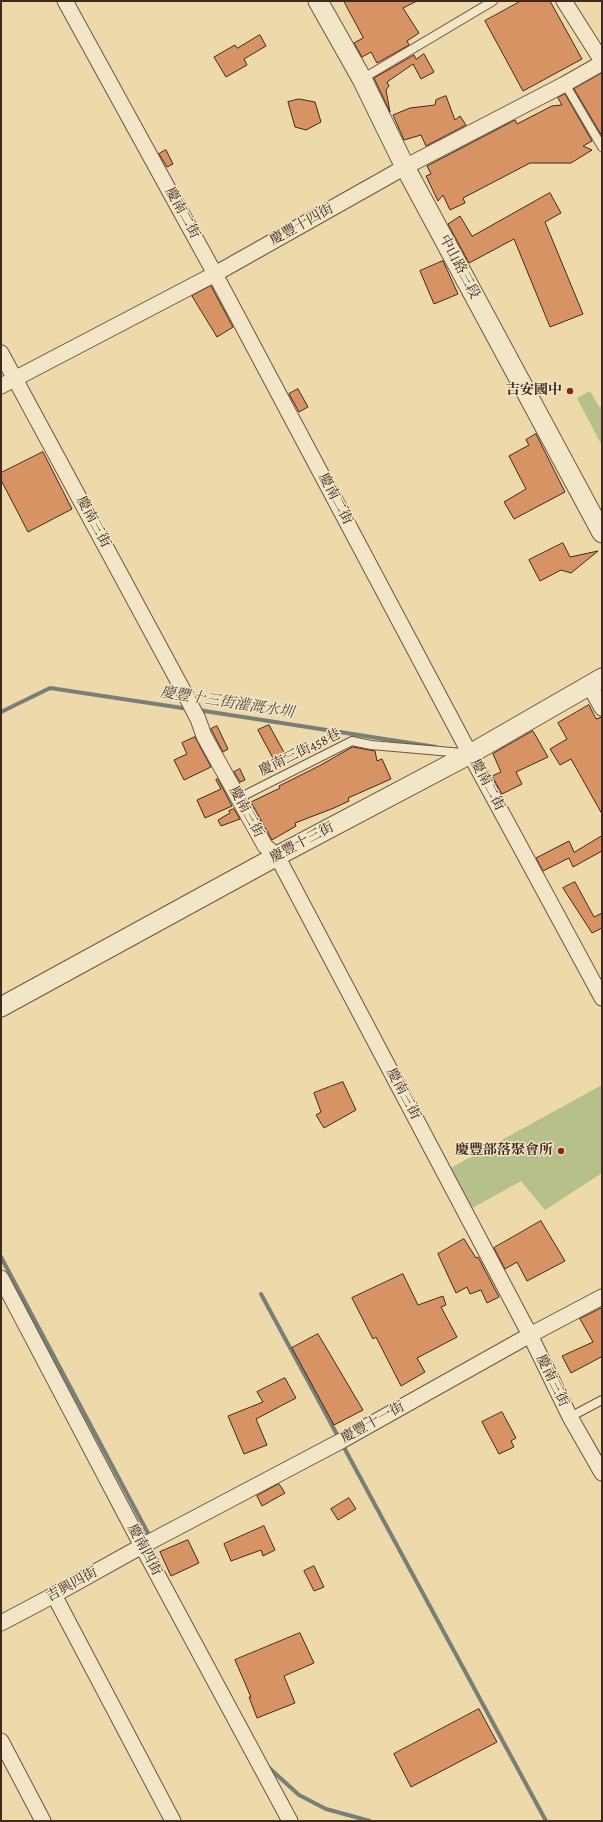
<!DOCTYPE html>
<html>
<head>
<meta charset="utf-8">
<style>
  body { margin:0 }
  #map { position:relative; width:603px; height:1822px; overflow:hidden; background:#edd9aa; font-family:Alegreya,serif }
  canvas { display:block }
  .frame { position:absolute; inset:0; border:2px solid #42291f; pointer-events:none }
</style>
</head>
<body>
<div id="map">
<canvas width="603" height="1822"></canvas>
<div class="frame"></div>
</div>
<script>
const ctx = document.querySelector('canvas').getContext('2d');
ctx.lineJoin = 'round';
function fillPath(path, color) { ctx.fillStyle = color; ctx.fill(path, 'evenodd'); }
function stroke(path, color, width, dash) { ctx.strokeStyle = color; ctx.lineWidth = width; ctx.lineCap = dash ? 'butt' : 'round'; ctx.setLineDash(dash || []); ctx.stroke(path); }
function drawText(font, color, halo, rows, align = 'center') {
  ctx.font = font + ' Alegreya,"Noto Serif TC",serif'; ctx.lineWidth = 3; ctx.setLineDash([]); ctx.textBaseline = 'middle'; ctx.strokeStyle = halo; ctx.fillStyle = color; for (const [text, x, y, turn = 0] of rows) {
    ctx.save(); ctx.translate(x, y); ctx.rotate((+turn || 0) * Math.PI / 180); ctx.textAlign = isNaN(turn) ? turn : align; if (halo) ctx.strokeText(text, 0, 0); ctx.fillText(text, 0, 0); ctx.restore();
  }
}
const green = new Path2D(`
  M590,391L600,408L602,403V446L577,398Z
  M602,1085V1173L545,1210L521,1181L469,1210L447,1170Z`);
const stream = new Path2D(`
  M198,710L436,747
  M1,712L50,688L189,709
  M1,1257L149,1535
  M261,1294L546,1821
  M267,1766L299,1795L326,1809L370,1821`);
const building = new Path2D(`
  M344,1H417L403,8L419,33L407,41L409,45L377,63L371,52L362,57L354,43L363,38Z
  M521,1H550L582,59L523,91L485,21Z
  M260,35L266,46L244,59L247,65L226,77L214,57L235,45L237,48Z
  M424,54L434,72L421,79L413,64L387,82L389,86L386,90L390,112L374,78L414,55L416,59Z
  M602,73V136L574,89Z
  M565,94L592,141L583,146L592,150L571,163H530L463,198L465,203L450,210L443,195L438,201L426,176L431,174L427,166L515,120L517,124L552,106L562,105L558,98Z
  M446,96L455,120L460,116L466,125L426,146L421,135L404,140L393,115L410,108L435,105L436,100Z
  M299,99L315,102L321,122L306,130L295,127L288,102Z
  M166,150L173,164L167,167L159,154Z
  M550,193L561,213L545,222L583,314L550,327L514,239L469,263L448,224L460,216L472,236Z
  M443,261L458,294L434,304L420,271Z
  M211,286L233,327L217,337L192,296Z
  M298,389L308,407L299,412L289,394Z
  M536,434L565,492L514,519L504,502L526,489L509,456L529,445L526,440Z
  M43,452L72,509L28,532L1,480V473Z
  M563,543L570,557L598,551L571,573L561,570L540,581L529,560Z
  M589,705L596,719L602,717V814L571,759L560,765L550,749L567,739L558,723Z
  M269,725L286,756L275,762L258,730Z
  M217,726L228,749L223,752L211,729Z
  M533,731L548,757L516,772L522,784L502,794L492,776L501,772L493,754Z
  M195,737L211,767L184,780L174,760L187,754L182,743Z
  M353,747L375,751L377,761L382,759L391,779L348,798L349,801L334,808L295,823L296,826L272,840L251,802L280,788L279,786L319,766Z
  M240,769L245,780L240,782L234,772Z
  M218,779L232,806L205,818L197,800L221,789L216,780Z
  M234,809L240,819L221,826L218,820L230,813L229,811Z
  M602,836V851L573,867L569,858L543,871L536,858L569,841L574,852Z
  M575,882L594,917L602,913V928L592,933L563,888Z
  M343,1082L356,1110L324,1128L316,1115L321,1112L314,1093Z
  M541,1221L565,1261L527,1281L517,1262L505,1269L494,1248Z
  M464,1239L476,1258L478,1257L499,1297L487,1303L481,1290L470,1294L467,1287L456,1293L438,1254Z
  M403,1274L418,1305L443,1296L446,1305L441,1307L457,1337L417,1358L425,1372L401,1386L376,1337L373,1339L352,1298Z
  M602,1308V1359L601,1357L571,1373L562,1356L593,1342L580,1319Z
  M318,1334L363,1410L334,1425L292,1348Z
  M285,1378L296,1398L256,1419L267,1445L244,1454L228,1416L263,1402L257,1392Z
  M502,1412L516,1438L511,1441L514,1447L499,1454L482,1422Z
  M279,1484L285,1493L262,1506L257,1496Z
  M349,1498L356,1509L338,1520L331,1509Z
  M264,1526L275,1550L263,1556L261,1550L231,1561L224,1544Z
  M188,1540L199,1563L171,1576L160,1552Z
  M314,1566L324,1587L314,1591L304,1571Z
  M300,1633L314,1663L284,1676L295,1703L257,1718L249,1697H251L235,1660Z
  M479,1709L497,1742L411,1787L394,1754Z`);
const service = new Path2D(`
  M362,79L493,1
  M565,84L602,147
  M239,798L352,741L371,745L463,753
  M570,1417L602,1400`);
const minor = new Path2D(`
  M65,1L215,274L470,754L602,998
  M564,1L602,61
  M1,353L184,692L198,719L204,736L265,846L277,856L530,1335L570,1417L602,1473
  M1,386L215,274L405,167L565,84L602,63
  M589,685L602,708
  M1,1278L142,1546L290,1821
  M54,1595L173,1821
  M1,1623L54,1595L142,1546L341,1441L530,1335L602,1297
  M1,1741L43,1821`);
const tertiary = new Path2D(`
  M318,1L362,79L405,167L602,533
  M1,1007L277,856L470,754L602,678`);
const markers = [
  [570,391,4,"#8f2418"],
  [561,1151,4,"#8f2418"]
];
const streetNames = [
  ["慶南二街",182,213,61],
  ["慶豐十四街",302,225,-29],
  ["中山路三段",459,267,62],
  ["慶南二街",335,499,62],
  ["慶南三街",93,522,62],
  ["慶南三街458巷",300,753,-26],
  ["慶南二街",487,785,62],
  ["慶南三街",246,812,61],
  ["慶豐十三街",302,843,-28],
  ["慶南三街",403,1094,62],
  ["慶南三街",552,1381,64],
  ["慶豐十一街",373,1423,-29],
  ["慶南四街",144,1550,62],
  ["吉興四街",72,1585,-29]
];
const poiNames = [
  ["吉安國中",562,391],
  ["慶豐部落聚會所",553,1151]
];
const waterNames = [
  ["慶豐十三街灌溉水圳",227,703,9]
];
fillPath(green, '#b5c08b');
stroke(stream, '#777f77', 4);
fillPath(building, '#d79364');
stroke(building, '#42291f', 1);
stroke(service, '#6d5542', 10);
stroke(minor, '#6d5542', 17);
stroke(tertiary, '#6d5542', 21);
stroke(service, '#f3e6c8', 8);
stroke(minor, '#f3e6c8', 15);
stroke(tertiary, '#f3e6c8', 19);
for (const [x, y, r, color] of markers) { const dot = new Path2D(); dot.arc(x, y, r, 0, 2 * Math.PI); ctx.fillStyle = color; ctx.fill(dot); stroke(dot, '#f3e6c8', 1.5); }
drawText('14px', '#42291f', '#f3e6c8', streetNames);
drawText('bold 14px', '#42291f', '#f3e6c8', poiNames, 'right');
drawText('italic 15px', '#584d44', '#f3e6c8', waterNames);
</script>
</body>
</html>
